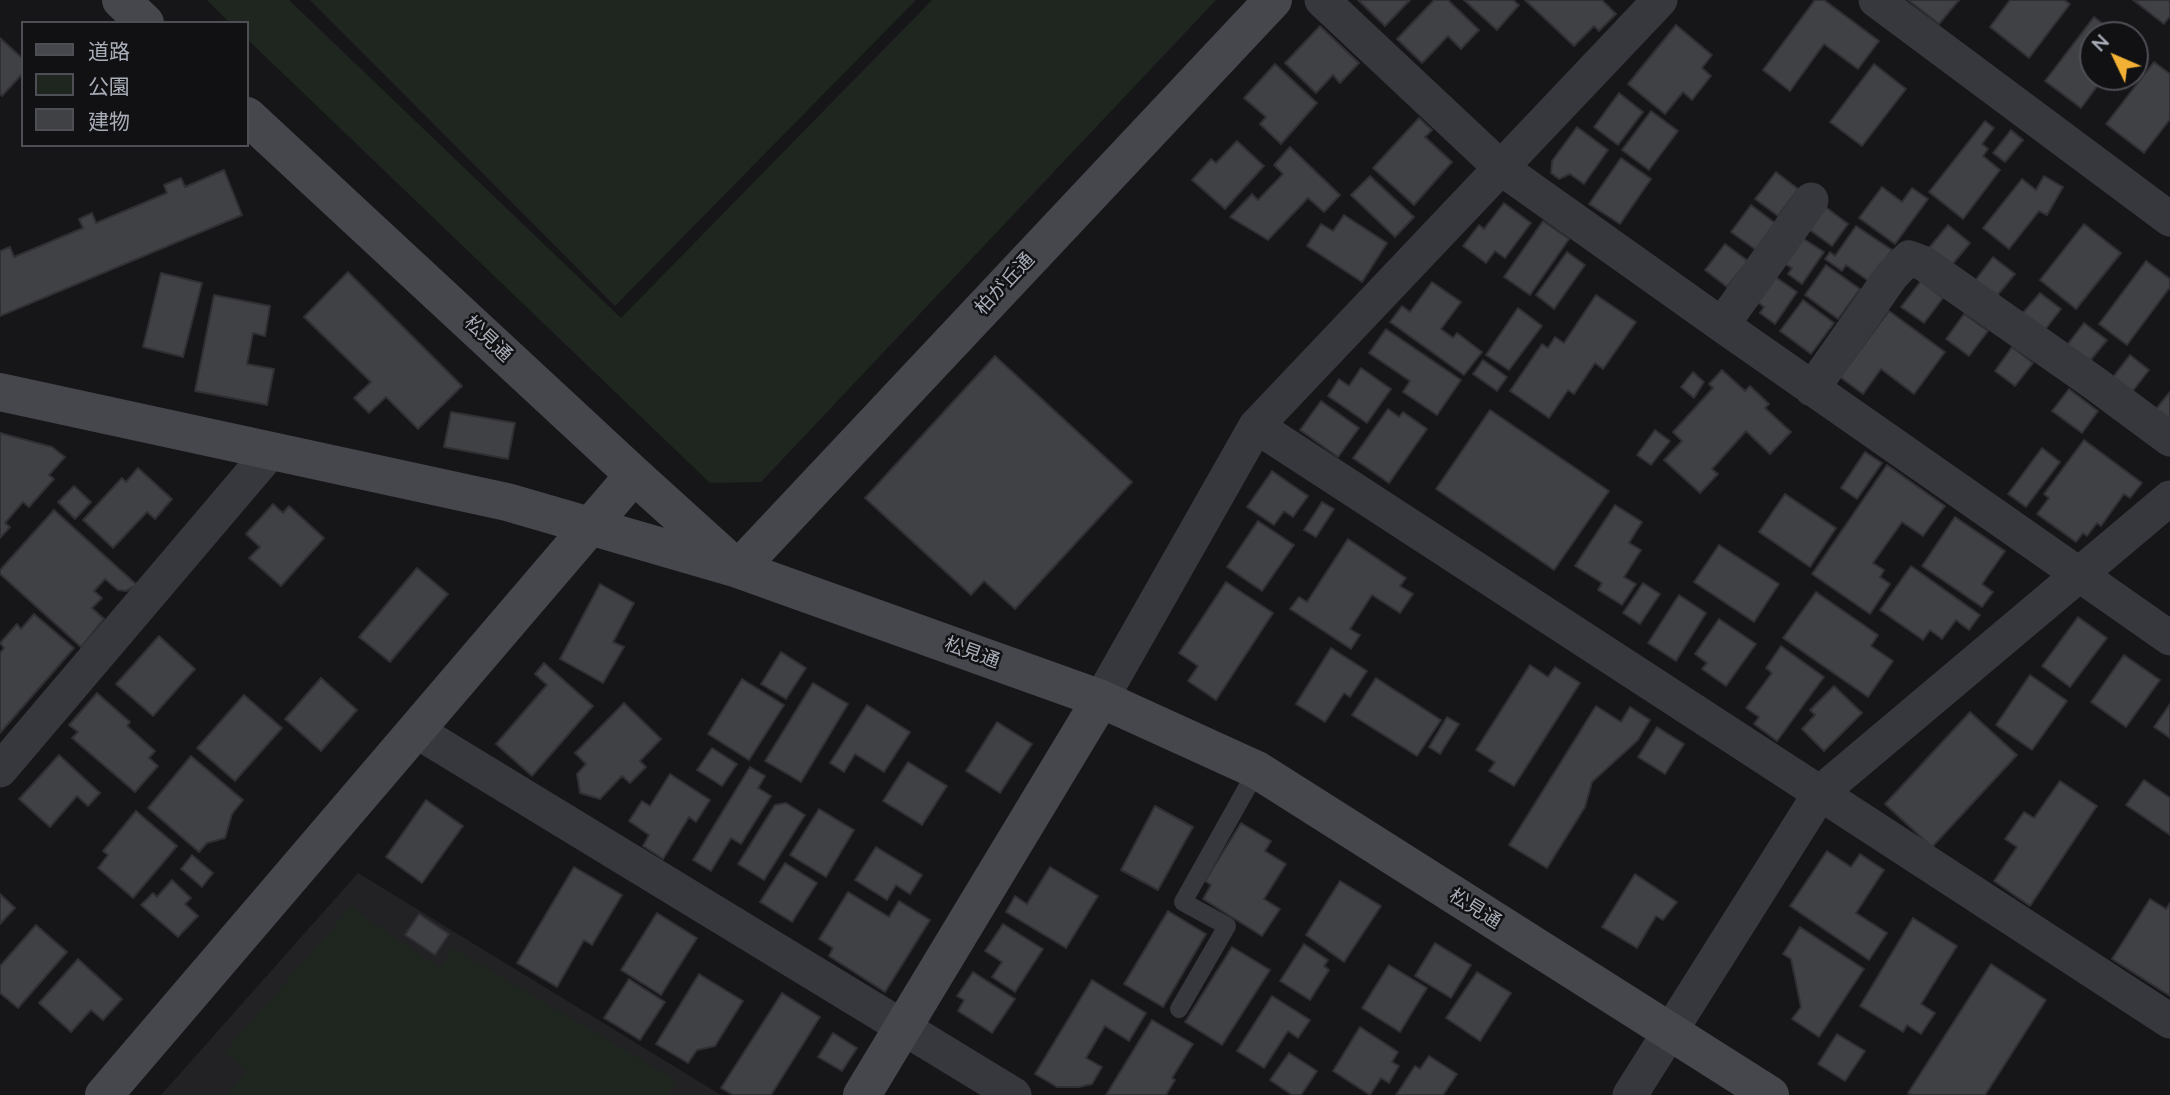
<!DOCTYPE html>
<html>
<head>
<meta charset="utf-8">
<style>
  body { margin:0 }
  #map { position:relative; width:2170px; height:1095px; overflow:hidden; background:#161618; font-family:Mulish,"Noto Sans JP",sans-serif }
  canvas { display:block }
  .legend { position:absolute; left:21px; top:21px; width:228px; height:126px; box-sizing:border-box; background:#111113; border:2px solid #4d4f55; margin:0; padding:9px 12px; list-style:none; font-size:21px; color:#a8adb8 }
  .legend li { display:flex; align-items:center; gap:14px; height:35px }
  .legend b { width:35px; border:2px solid #4d4f55 }
  .north { position:absolute; left:2079px; top:21px; width:70px; height:70px; box-sizing:border-box; background:#111113; border:2px solid #4d4f55; border-radius:50%; rotate:314deg; font-size:19px; font-weight:700; line-height:28px; text-align:center; color:#a8adb8 }
  .north::after { content:''; display:block; margin:auto; width:24px; height:32px; background:#f2b134; clip-path:polygon(50% 0,100% 100%,50% 72%,0 100%) }
</style>
</head>
<body>
<div id="map">
<canvas width="2170" height="1095"></canvas>
<ul class="legend">
<li><b style="height:9px;background:#45474d"></b>道路</li>
<li><b style="height:19px;background:#1e261f"></b>公園</li>
<li><b style="height:19px;background:#404145"></b>建物</li>
</ul>
<div class="north">N</div>
</div>
<script>
const ctx = document.querySelector('canvas').getContext('2d');
ctx.lineJoin = 'round';
function fillPath(path, color) { ctx.fillStyle = color; ctx.fill(path, 'evenodd'); }
function stroke(path, color, width, dash) { ctx.strokeStyle = color; ctx.lineWidth = width; ctx.lineCap = dash ? 'butt' : 'round'; ctx.setLineDash(dash || []); ctx.stroke(path); }
function drawText(font, color, halo, rows, align = 'center') {
  ctx.font = font + ' Mulish,"Noto Sans JP",sans-serif'; ctx.lineWidth = 5; ctx.setLineDash([]); ctx.textBaseline = 'middle'; ctx.strokeStyle = halo; ctx.fillStyle = color; for (const [text, x, y, turn = 0] of rows) {
    ctx.save(); ctx.translate(x, y); ctx.rotate((+turn || 0) * Math.PI / 180); ctx.textAlign = isNaN(turn) ? turn : align; if (halo) ctx.strokeText(text, 0, 0); ctx.fillText(text, 0, 0); ctx.restore();
  }
}
const built = new Path2D(`
  M358,873L721,1095H161Z`);
const green = new Path2D(`
  M207,0H289L621,318L932,0H1216L761,482L710,483L247,39V23H230Z
  M310,0H916L615,306Z
  M351,907L440,968L453,948L677,1081L668,1095H227L246,1072L225,1052Z`);
const building = new Path2D(`
  M1358,0H1410L1385,26Z
  M1434,0H1448L1479,30L1461,49L1448,36L1422,63L1397,39Z
  M1464,0H1513L1519,5L1497,30Z
  M1525,0H1602L1616,14L1599,31L1594,26L1574,46Z
  M1815,0H1824L1879,41L1858,69L1824,44L1790,91L1763,70Z
  M1908,0H1959L1939,24Z
  M2010,0H2064L2070,4L2029,58L1990,27Z
  M2133,0H2170V16L2164,24Z
  M2094,17L2118,35H2093V77H2104L2081,108L2045,81Z
  M1676,25L1712,55L1702,68L1711,76L1692,100L1683,92L1665,114L1628,84Z
  M1320,26L1359,63L1340,83L1333,75L1316,93L1285,63Z
  M0,38L23,59V73L2,96L0,94Z
  M2154,62L2170,74V119L2144,153L2106,124Z
  M1275,64L1317,103L1281,144L1260,124L1266,117L1244,98Z
  M1874,64L1906,89L1862,146L1830,122Z
  M1619,93L1643,112L1618,145L1594,127Z
  M1651,111L1678,131L1649,170L1622,150Z
  M1419,118L1432,130L1425,137L1452,162L1414,205L1373,168Z
  M1985,121L1994,128L1982,144L1988,149L1983,156L2000,170L1963,219L1929,192Z
  M1577,127L1608,150L1584,184L1570,174L1559,179L1551,173L1552,161Z
  M2011,130L2023,140L2005,162L1993,153Z
  M1237,141L1264,166L1225,209L1192,180L1211,159L1216,163Z
  M1290,147L1340,195L1324,212L1308,198L1268,240L1230,217L1252,194L1258,200L1283,174L1274,165Z
  M1621,158L1651,179L1620,224L1589,204Z
  M224,170L242,215L0,316V251L10,247L14,257L83,228L79,219L92,213L96,223L167,193L164,185L181,178L185,187Z
  M1776,172L1798,189L1778,216L1755,199Z
  M1370,176L1414,217L1395,237L1351,195Z
  M2044,176L2063,187L2047,215L2039,211L2009,249L1983,228L2022,179L2036,190Z
  M1882,187L1902,202L1912,188L1928,199L1895,244L1859,218Z
  M1504,203L1531,223L1505,258L1495,251L1486,263L1463,246L1479,225L1484,229Z
  M1751,205L1775,223L1756,250L1731,232Z
  M1823,205L1848,224L1832,246L1807,228Z
  M1344,215L1387,243L1362,282L1307,246L1321,224L1333,231Z
  M1543,221L1569,239L1530,295L1504,277Z
  M2084,224L2121,253L2076,309L2040,280Z
  M1948,225L1970,243L1951,266L1929,248Z
  M1856,226L1892,250L1870,282L1846,265L1842,271L1825,259L1830,252L1835,256Z
  M1801,237L1824,252L1802,284L1788,274L1792,268L1783,263Z
  M1725,244L1748,261L1727,287L1705,270Z
  M1567,252L1585,265L1554,309L1536,295Z
  M1993,257L2015,274L1995,298L1974,282Z
  M2146,261L2170,279V287L2127,345L2099,324Z
  M1826,265L1860,289L1838,319L1805,295Z
  M348,272L462,386L418,429L386,397L369,413L354,398L371,382L304,317Z
  M161,273L202,283L183,357L143,347Z
  M1774,276L1797,292L1775,324L1760,313L1764,307L1756,301Z
  M1921,281L1943,298L1924,323L1901,307Z
  M1432,282L1461,302L1441,329L1453,338L1457,333L1482,352L1464,375L1390,322L1402,306L1410,312Z
  M2040,293L2061,309L2044,331L2022,314Z
  M214,295L270,306L265,336L253,333L247,364L274,369L267,405L195,391Z
  M1596,295L1636,322L1603,369L1595,363L1574,394L1568,390L1549,418L1510,391L1542,344L1548,348L1555,337L1564,343Z
  M1803,300L1834,323L1811,354L1780,331Z
  M1518,308L1542,326L1509,370L1486,355Z
  M1889,311L1945,352L1914,394L1881,369L1863,394L1840,377Z
  M1964,314L1988,331L1969,356L1946,339Z
  M2084,323L2107,340L2089,362L2067,345Z
  M1386,329L1461,380L1437,415L1403,392L1410,381L1369,353Z
  M2012,347L2033,363L2015,386L1995,371Z
  M2130,355L2149,370L2132,392L2113,377Z
  M995,356L1132,482L1015,609L984,581L971,595L865,498Z
  M1483,360L1507,377L1497,391L1473,374Z
  M1361,368L1391,389L1367,423L1328,396L1339,379L1349,386Z
  M1722,370L1745,391L1750,386L1769,404L1765,408L1791,432L1770,454L1746,431L1712,469L1718,474L1700,493L1664,460L1682,441L1673,432L1713,388L1709,384Z
  M1693,372L1704,382L1694,398L1681,387Z
  M2069,389L2098,411L2082,433L2052,411Z
  M2170,392V420L2156,409Z
  M1321,401L1359,428L1338,457L1300,430Z
  M1388,409L1399,417L1403,412L1427,429L1389,483L1353,458Z
  M1490,410L1609,491L1554,570L1436,489Z
  M451,412L515,423L508,459L444,447Z
  M1655,430L1670,441L1651,465L1637,455Z
  M0,433L52,447L65,457L49,475L54,479L29,507L23,502L5,523L10,527L0,538Z
  M2084,440L2142,483L2130,498L2124,494L2101,526L2097,523L2087,536L2083,533L2076,542L2037,514L2049,498L2044,494Z
  M2042,448L2060,462L2026,507L2008,494Z
  M1865,452L1882,463L1857,499L1841,488Z
  M1887,465L1945,506L1923,536L1902,522L1873,563L1884,570L1880,577L1890,584L1870,614L1812,574Z
  M138,468L172,499L155,519L147,512L113,548L83,520L122,478L126,482Z
  M1272,471L1308,496L1293,517L1284,511L1274,525L1247,507Z
  M74,486L91,502L75,519L58,502Z
  M1785,494L1836,528L1810,567L1759,532Z
  M1322,502L1334,509L1316,537L1304,530Z
  M273,504L283,513L289,506L324,538L281,586L249,558L260,547L246,534Z
  M1615,505L1642,522L1629,543L1641,550L1624,577L1636,584L1622,605L1598,590L1602,583L1575,566Z
  M54,510L137,585L126,591L118,590L105,579L94,591L102,598L92,608L104,619L81,647L0,574V570Z
  M1955,517L2005,551L1982,584L1993,592L1982,607L1922,566Z
  M1258,521L1294,545L1262,591L1227,567Z
  M1348,539L1406,578L1400,586L1413,594L1400,613L1372,595L1350,629L1360,635L1351,649L1290,609L1299,597L1307,602Z
  M1719,545L1779,584L1754,622L1694,582Z
  M1911,566L1980,615L1969,630L1956,620L1942,639L1930,630L1923,640L1880,610Z
  M417,568L448,594L390,662L359,637Z
  M1226,582L1273,613L1216,700L1188,681L1198,666L1179,653Z
  M1643,583L1660,594L1640,624L1623,613Z
  M600,584L634,603L613,642L624,647L603,683L560,659Z
  M1816,592L1878,635L1871,646L1893,661L1868,697L1783,638Z
  M1679,595L1706,613L1676,661L1648,643Z
  M34,614L74,648L0,733V653L4,648L0,643L17,624L21,629Z
  M2078,617L2107,638L2070,687L2042,666Z
  M1719,619L1756,644L1726,686L1702,669L1707,663L1695,654Z
  M159,636L195,669L153,716L116,684Z
  M1781,646L1824,677L1777,741L1754,724L1759,717L1746,708L1772,673L1766,668Z
  M1331,648L1367,671L1350,697L1344,693L1325,722L1296,704Z
  M781,652L806,668L786,699L761,684Z
  M2124,655L2160,680L2126,727L2091,702Z
  M544,663L593,706L532,776L496,744L547,685L535,674Z
  M1530,665L1548,677L1555,667L1580,683L1514,786L1489,771L1495,762L1476,750Z
  M2030,675L2067,701L2032,750L1996,725Z
  M321,678L357,710L321,751L285,719Z
  M1376,678L1441,720L1417,756L1352,715Z
  M742,679L784,705L749,760L708,734Z
  M813,683L848,704L801,782L765,761Z
  M1834,686L1862,713L1824,751L1802,729L1815,715L1810,710Z
  M97,693L130,722L127,726L155,751L149,758L158,766L135,792L72,738L78,732L69,725Z
  M244,695L282,728L235,781L197,748Z
  M624,703L661,739L640,761L646,767L630,783L622,776L600,799L580,793L577,774L586,764L575,753Z
  M2170,704V738L2154,727Z
  M867,705L910,732L884,772L855,754L844,772L830,763Z
  M1596,706L1621,722L1630,707L1650,720L1638,740L1592,782L1585,807L1547,868L1509,845Z
  M1970,712L2017,755L1932,847L1885,804Z
  M1447,717L1459,724L1440,754L1429,747Z
  M997,722L1032,744L1000,793L966,771Z
  M1657,727L1684,744L1665,774L1638,757Z
  M712,748L737,764L722,786L697,770Z
  M59,755L100,793L88,806L77,796L50,827L19,799Z
  M191,756L243,800L232,814L225,838L207,843L199,852L148,808Z
  M908,762L947,786L922,825L883,801Z
  M750,767L765,776L758,788L771,796L741,844L731,838L711,871L693,860Z
  M670,774L710,800L696,822L689,817L663,859L643,846L649,835L629,821L642,801L650,806Z
  M2144,780L2170,798V835L2126,805Z
  M2060,781L2097,806L2030,906L1994,881L2017,847L2005,839L2024,812L2034,818Z
  M426,800L463,826L422,883L386,857Z
  M786,803L805,815L764,880L738,864L775,805Z
  M1155,806L1193,827L1158,890L1121,870Z
  M819,809L854,830L826,877L790,855Z
  M136,811L177,846L133,898L98,868L108,855L103,851Z
  M1241,823L1271,841L1265,851L1286,864L1264,899L1280,909L1262,936L1203,899L1211,885L1205,881Z
  M876,847L922,875L910,894L896,885L887,900L855,880Z
  M1827,851L1851,867L1860,854L1884,870L1856,913L1887,933L1869,960L1790,906Z
  M192,855L213,873L202,887L181,869Z
  M785,863L817,883L792,922L760,902Z
  M574,867L622,895L592,945L584,940L557,987L517,963Z
  M1050,867L1098,896L1066,948L1006,912L1015,896L1027,904Z
  M1635,874L1677,902L1663,920L1656,916L1637,948L1602,927Z
  M172,880L191,898L185,904L198,916L178,937L141,905L153,893L157,897Z
  M1340,881L1381,906L1344,962L1306,935Z
  M848,892L889,917L899,901L930,920L885,992L829,956L833,948L819,939Z
  M0,894L15,908L0,924Z
  M2150,899L2166,909L2170,903V996L2112,959Z
  M1168,911L1206,934L1163,1007L1124,984Z
  M657,913L697,938L661,995L621,970Z
  M419,914L449,934L435,955L405,935Z
  M1913,918L1957,946L1921,1004L1935,1013L1921,1034L1907,1025L1903,1032L1860,1006Z
  M1003,924L1043,949L1015,992L992,977L1002,962L985,951Z
  M36,925L67,952L18,1008L0,993V966Z
  M1800,927L1864,969L1819,1037L1792,1019L1801,1007L1791,959L1783,954Z
  M1435,943L1471,965L1451,998L1415,976Z
  M1304,944L1328,960L1324,966L1329,970L1310,1000L1280,981Z
  M1232,947L1270,970L1222,1045L1185,1022Z
  M78,959L122,999L103,1020L91,1010L71,1032L39,1003Z
  M1991,964L2046,1000L1985,1095H1912L1908,1093Z
  M1389,965L1427,988L1400,1032L1362,1008Z
  M973,972L1015,999L992,1033L958,1011L964,1000L957,996Z
  M1477,972L1511,993L1480,1041L1446,1018Z
  M699,974L743,1001L715,1046L697,1050L688,1063L656,1044Z
  M629,979L665,1002L640,1040L604,1018Z
  M1092,980L1146,1013L1129,1041L1105,1026L1086,1058L1102,1067L1092,1084L1079,1087H1057L1035,1074Z
  M782,993L820,1017L771,1095H733L721,1088Z
  M1272,996L1310,1020L1298,1038L1288,1031L1264,1068L1237,1051Z
  M1152,1020L1193,1044L1172,1078L1175,1080L1166,1095H1106Z
  M1360,1027L1398,1052L1392,1062L1399,1066L1389,1083L1381,1078L1370,1095L1333,1071Z
  M833,1033L857,1048L842,1071L818,1057Z
  M1837,1034L1865,1051L1845,1081L1818,1064Z
  M1289,1053L1317,1071L1301,1095H1292L1270,1080Z
  M1429,1056L1457,1074L1443,1095H1396L1415,1066L1420,1069Z`);
const lane = new Path2D(`
  M1179,1009L1227,926L1183,902L1257,770`);
const street = new Path2D(`
  M1322,0L1501,168L1722,325L2170,638
  M1876,0L2170,219
  M1722,325L1811,200
  M1812,389L1892,275L1909,258L1923,263L2093,382L2170,439
  M1256,426L2170,1021
  M1101,699L1256,426L1660,0
  M415,730L1014,1095
  M0,770L271,451
  M1630,1095L1821,792L2170,498`);
const secondary = new Path2D(`
  M121,0L145,23
  M247,116L634,475L738,569L1101,699L1257,770L1770,1095
  M0,392L507,502L738,569L1273,0
  M104,1095L634,475
  M862,1095L1101,699`);
const streetNames = [
  ["柏が丘通",1005,284,-47],
  ["松見通",488,339,43],
  ["松見通",972,653,20],
  ["松見通",1475,909,32]
];
fillPath(built, '#222225');
fillPath(green, '#1e261f');
fillPath(building, '#404145');
stroke(building, '#303034', 2);
stroke(lane, '#37383d', 18);
stroke(street, '#37383d', 35);
stroke(secondary, '#45474d', 38);
drawText('19px', '#a8adb8', '#111113', streetNames);
</script>
</body>
</html>
